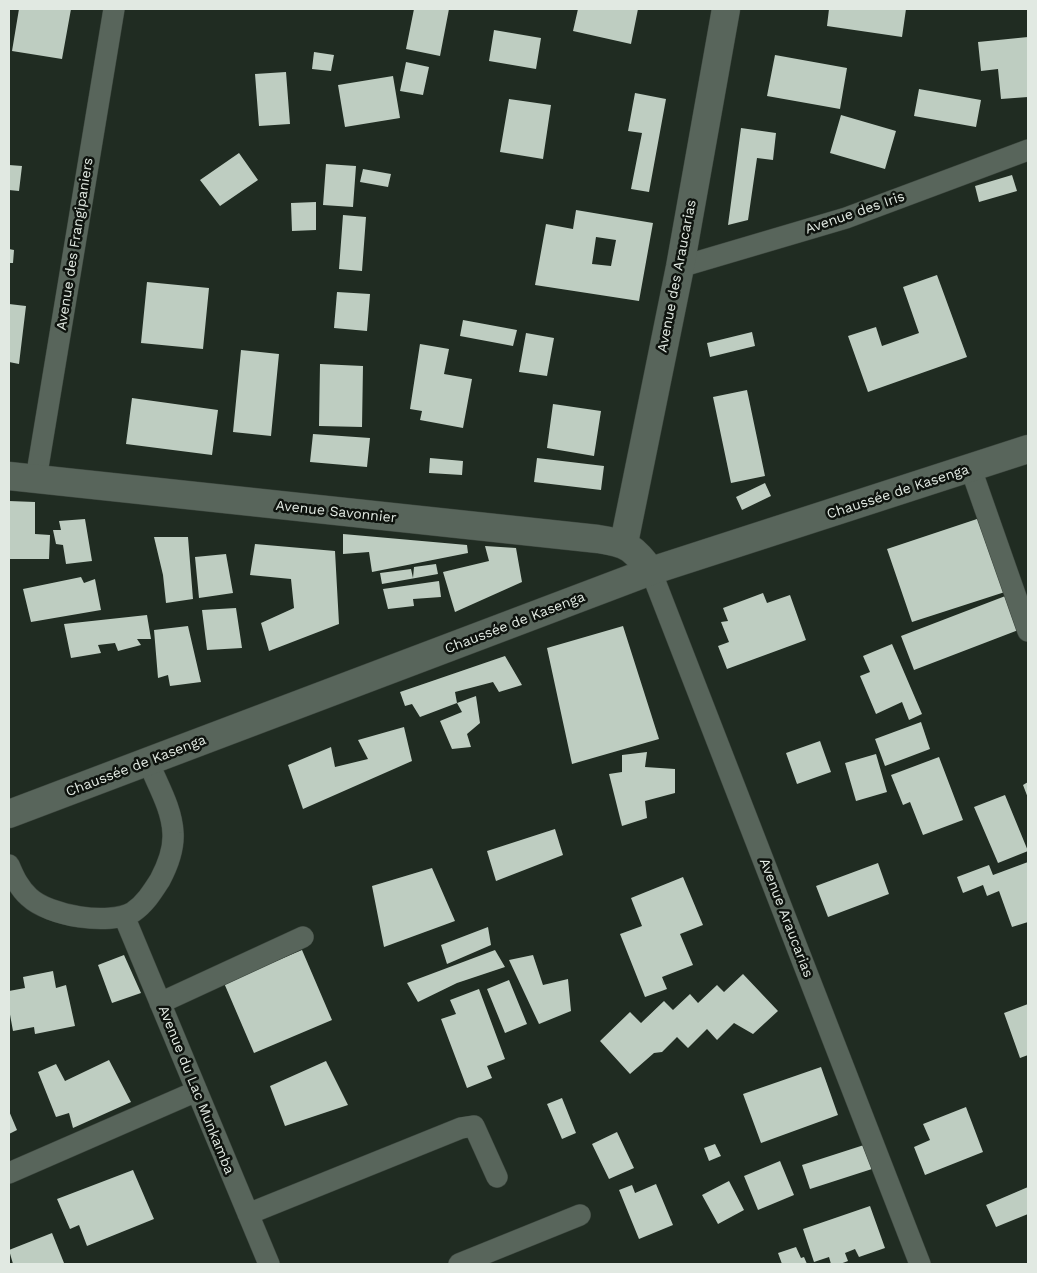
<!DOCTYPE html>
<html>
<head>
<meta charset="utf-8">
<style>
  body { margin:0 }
  #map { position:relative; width:1037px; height:1273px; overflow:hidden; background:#202c22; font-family:"Work Sans",sans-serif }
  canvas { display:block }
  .frame { position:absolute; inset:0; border:10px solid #e1e9e2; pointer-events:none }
</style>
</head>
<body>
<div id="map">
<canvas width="1037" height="1273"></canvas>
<div class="frame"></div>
</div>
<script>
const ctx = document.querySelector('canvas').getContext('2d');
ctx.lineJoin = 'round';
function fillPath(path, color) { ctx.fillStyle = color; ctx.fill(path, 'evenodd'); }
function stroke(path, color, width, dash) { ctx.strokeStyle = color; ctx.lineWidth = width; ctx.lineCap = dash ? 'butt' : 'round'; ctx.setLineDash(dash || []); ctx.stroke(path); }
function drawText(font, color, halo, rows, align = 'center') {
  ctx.font = font + ' "Work Sans",sans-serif'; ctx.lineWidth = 5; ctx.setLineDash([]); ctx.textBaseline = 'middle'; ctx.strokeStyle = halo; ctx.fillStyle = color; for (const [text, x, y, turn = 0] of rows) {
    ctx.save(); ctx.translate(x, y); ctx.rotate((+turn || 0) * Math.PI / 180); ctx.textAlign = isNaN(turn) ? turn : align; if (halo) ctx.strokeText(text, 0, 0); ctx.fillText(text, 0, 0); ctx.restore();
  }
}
const building = new Path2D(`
  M19,9H71L62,59L12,51Z
  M414,9H449L440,56L406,49Z
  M578,9H638L631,44L573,31Z
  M829,9H906L902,37L827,26Z
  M494,30L541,38L536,69L489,61Z
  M1028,37V97L1001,99L998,69L981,71L978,42Z
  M314,52L334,55L331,71L312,69Z
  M775,55L847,68L840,109L767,96Z
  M406,62L429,67L423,95L400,91Z
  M286,72L290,124L259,126L255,74Z
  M393,76L400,118L345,127L338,85Z
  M919,89L981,100L976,127L914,116Z
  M635,93L666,99L649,192L631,189L642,133L628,131Z
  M509,99L551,105L543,159L500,152Z
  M841,115L896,131L885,169L830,153Z
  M741,128L776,133L773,160L757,158L748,220L728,225Z
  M239,153L258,180L220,206L200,180Z
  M326,164L356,166L353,207L323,205Z
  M9,165L22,166L19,191L9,190Z
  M363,169L391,174L388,187L360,182Z
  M1012,175L1017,191L979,202L975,186Z
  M316,202V230L292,231L291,203Z
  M576,210L653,223L639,301L535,285L546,224L573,229ZM596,237L616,240L611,266L592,264Z
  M343,215L366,217L362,271L339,269Z
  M9,249L14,250L13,263H9Z
  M937,275L967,357L868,392L848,336L876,327L882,346L919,333L903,287Z
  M147,282L209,288L203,349L141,343Z
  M337,292L370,294L367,331L334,328Z
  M9,304L26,306L19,364L9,362Z
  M463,320L517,330L513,346L460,336Z
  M752,332L755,346L710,357L707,343Z
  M526,333L554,338L547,376L519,372Z
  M420,344L449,349L444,374L472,379L463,428L420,420L422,411L410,409Z
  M241,350L279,354L271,436L233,432Z
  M320,364L363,366L362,427L319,426Z
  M747,390L765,476L731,483L713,397Z
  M132,398L218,410L212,455L126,444Z
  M553,404L601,411L594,456L547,448Z
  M313,434L370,438L367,467L310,462Z
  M430,458L463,461L462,475L429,473Z
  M537,458L604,466L601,490L534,482Z
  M765,483L771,496L742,510L736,497Z
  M9,501L35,502V534L50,535L49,559H9Z
  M983,517L1008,591L912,622L887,549Z
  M85,519L92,561L66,564L63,545L56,544L53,530H61L59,521Z
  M343,534L467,545L468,553L372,572L369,552L343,554Z
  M154,537H188L193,599L166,603L163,575Z
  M255,544L335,551L339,624L269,651L261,623L294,608L291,579L250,575Z
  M485,546L516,548L522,582L455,612L443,572L489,561Z
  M226,554L233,593L199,598L195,557Z
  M436,564L438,574L382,584L380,573L411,569L413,578L414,567Z
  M81,577L84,583L95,579L101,610L31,622L23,589Z
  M439,581L441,597L413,599L414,606L388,609L383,589Z
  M763,593L767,603L790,595L806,640L727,669L718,646L729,642L721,622L728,621L723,608Z
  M1008,595L1021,629L914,670L901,636Z
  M236,608L242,648L207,650L202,610Z
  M147,615L151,639H137L141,645L118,651L115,643L98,645L101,653L71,658L64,624Z
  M188,626L201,682L170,686L168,675L158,678L154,630Z
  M623,626L659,739L572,764L547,648Z
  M892,644L922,714L909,720L902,702L876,714L860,676L870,672L863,656Z
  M505,656L522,685L499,692L493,682L455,692L457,703L420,717L412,704L405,706L400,692Z
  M476,696L480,723L467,734L471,747L452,749L440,721L462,712L457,703Z
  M921,722L930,749L885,766L875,739Z
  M404,727L412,761L303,809L288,765L331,747L335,767L368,759L358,740Z
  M820,741L831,772L797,784L786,753Z
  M647,752L645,767L675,769V793L645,801L647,818L622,826L609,774L622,772V755Z
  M876,754L887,792L856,801L845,763Z
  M939,757L963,820L923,835L910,802L903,805L891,775Z
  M1028,782V798L1023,785Z
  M1005,795L1028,851L998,863L974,807Z
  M555,829L563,855L496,881L487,851Z
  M1028,862V922L1012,927L999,891L987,896L983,885L963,893L957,877L989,865L993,875Z
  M878,863L889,894L828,917L816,886Z
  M432,868L455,921L384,947L372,886Z
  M683,877L703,925L680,934L693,965L662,977L667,989L645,997L620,934L642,926L631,898Z
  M488,927L491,945L447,964L441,945Z
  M302,950L332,1020L254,1053L224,983Z
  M495,950L505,967L457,983L418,1002L407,983Z
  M124,955L141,993L112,1003L98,965Z
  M533,955L543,985L568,979L571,1011L539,1024L509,960Z
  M53,971L56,988L66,985L75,1026L35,1034L34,1027L13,1031L9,1009V991L25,988L23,977Z
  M743,974L778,1011L753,1034L734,1023L717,1040L707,1029L688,1048L677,1037L662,1052L654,1053L630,1074L600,1041L630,1012L641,1023L664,1001L673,1010L690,994L698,1003L717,985L724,992Z
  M509,980L527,1024L505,1033L487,989Z
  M479,989L505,1059L487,1066L492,1078L467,1088L441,1019L456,1014L450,1000Z
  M1028,1004V1055L1020,1058L1004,1013Z
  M109,1060L131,1102L73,1128L69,1113L56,1117L38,1072L56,1064L65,1081Z
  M326,1061L348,1105L285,1126L270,1086Z
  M821,1067L838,1115L761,1143L743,1094Z
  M562,1098L576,1133L562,1139L547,1104Z
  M966,1107L983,1152L925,1175L914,1147L930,1140L923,1124Z
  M9,1111L17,1130L9,1134Z
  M617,1132L634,1168L609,1179L592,1144Z
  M715,1144L721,1156L709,1161L704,1148Z
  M864,1145L872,1169L810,1189L802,1165Z
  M780,1161L794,1195L758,1210L744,1176Z
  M133,1170L154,1219L87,1246L79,1225L70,1229L57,1199Z
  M729,1181L744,1210L718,1224L702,1195Z
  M656,1184L673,1225L639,1239L619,1190L632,1185L635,1193Z
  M1028,1187V1214L996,1227L986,1205Z
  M870,1206L885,1248L859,1257L855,1249L845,1253L848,1261L840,1264H831L829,1257L814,1262L803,1229Z
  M52,1233L64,1263L13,1264L9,1250Z
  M796,1247L801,1258L804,1257L807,1264H782L778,1253Z`);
const street = new Path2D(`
  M680,267L846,218L1028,150
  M971,469L1028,631
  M36,479L114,9
  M651,571L920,1264
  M9,865C14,877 19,888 29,897C49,916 109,926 133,912C145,904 153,891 160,880C168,865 174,849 173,833C172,808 157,784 148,761
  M124,916L269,1264
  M160,1003L303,937
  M9,1173L197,1091
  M248,1214L461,1128L474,1126L497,1177
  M459,1264L580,1215`);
const secondary = new Path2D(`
  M9,476L598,539C629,544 632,547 651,571
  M624,543L680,267L726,9
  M9,814L651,571L1028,449`);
const streetNames = [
  ["Avenue des Iris",855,213,-19],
  ["Avenue des Frangipaniers",75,244,-81],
  ["Avenue des Araucarias",677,276,-79],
  ["Chaussée de Kasenga",898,492,-18],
  ["Avenue Savonnier",336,512,6],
  ["Chaussée de Kasenga",515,623,-21],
  ["Chaussée de Kasenga",136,766,-21],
  ["Avenue Araucarias",786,918,69],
  ["Avenue du Lac Munkamba",196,1090,68]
];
fillPath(building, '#becdc1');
stroke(street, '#3d473f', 22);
stroke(secondary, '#3d473f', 29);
stroke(street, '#58655b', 21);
stroke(secondary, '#58655b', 28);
drawText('14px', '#e1e9e2', '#0e130e', streetNames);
</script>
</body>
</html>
